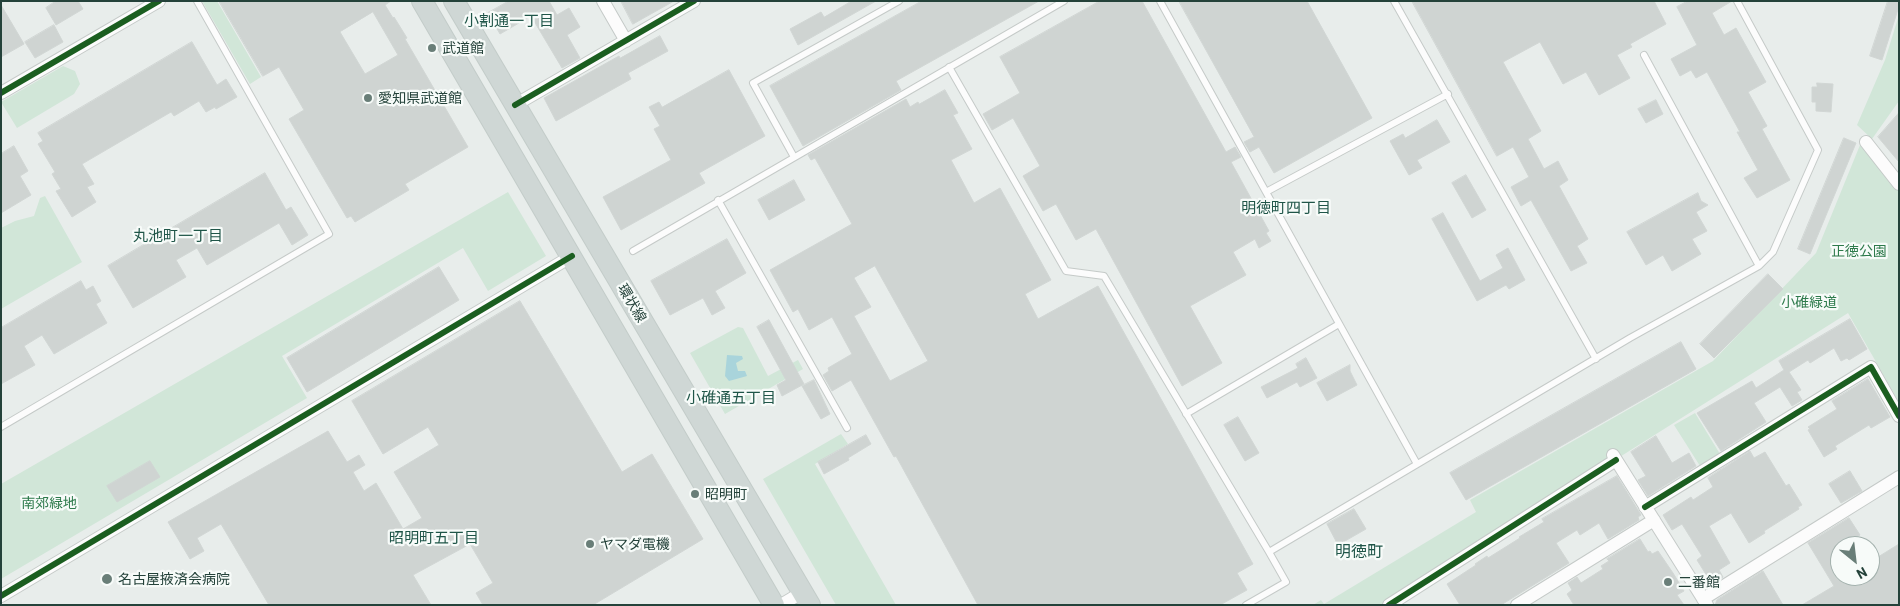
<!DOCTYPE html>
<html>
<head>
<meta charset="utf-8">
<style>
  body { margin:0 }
  #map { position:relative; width:1900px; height:606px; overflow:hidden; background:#e8edeb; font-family:Barlow,sans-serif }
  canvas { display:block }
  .frame { position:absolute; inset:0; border:2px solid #24423a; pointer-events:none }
  .north { position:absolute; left:1830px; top:536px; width:50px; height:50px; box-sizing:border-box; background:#f7fbf9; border:1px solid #a3b1ad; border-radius:50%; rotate:151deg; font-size:14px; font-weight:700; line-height:20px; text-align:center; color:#24423a }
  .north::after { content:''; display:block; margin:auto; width:18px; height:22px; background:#697e78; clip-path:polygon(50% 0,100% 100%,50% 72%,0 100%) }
</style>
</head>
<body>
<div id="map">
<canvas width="1900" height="606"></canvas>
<div class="frame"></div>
<div class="north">N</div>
</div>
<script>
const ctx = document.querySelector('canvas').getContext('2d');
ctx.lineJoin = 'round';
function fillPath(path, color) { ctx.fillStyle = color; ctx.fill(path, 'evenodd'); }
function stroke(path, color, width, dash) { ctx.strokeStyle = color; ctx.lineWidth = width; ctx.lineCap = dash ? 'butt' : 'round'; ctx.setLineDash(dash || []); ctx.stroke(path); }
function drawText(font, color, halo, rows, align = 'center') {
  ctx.font = font + ' Barlow,"Noto Sans JP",sans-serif'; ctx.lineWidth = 4.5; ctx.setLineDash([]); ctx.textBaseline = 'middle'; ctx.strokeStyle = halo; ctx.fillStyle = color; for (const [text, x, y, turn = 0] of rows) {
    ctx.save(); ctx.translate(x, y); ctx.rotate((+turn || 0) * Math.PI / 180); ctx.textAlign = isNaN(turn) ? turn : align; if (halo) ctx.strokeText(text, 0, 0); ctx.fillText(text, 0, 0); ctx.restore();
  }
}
const green = new Path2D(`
  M202,1H217L261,77L250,84Z
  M1899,15V101L1872,139L1857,125L1885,60Z
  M63,66L75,71L80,84L74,94L17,128L1,102Z
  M1860,145L1899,192V402L1848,313L1385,605H1313L1321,600L1324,604L1476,512L1470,500L1713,361L1816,253Z
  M508,192L546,256L488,291L463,248L282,356L307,398L1,579V484Z
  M45,196L82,262L1,309V228L15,221L34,216L40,198Z
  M738,327L743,328L768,376L798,360L803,369L725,414L690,353Z
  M1695,413L1720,454L1700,466L1674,425Z
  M841,434L848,444L815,464L896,605H836L763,479Z`);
const water = new Path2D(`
  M727,355L742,356L743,359L736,363L738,371H745L747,376L729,381L725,376Z`);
const building = new Path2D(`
  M56,1H78L83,9L56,25L46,8Z
  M219,1H391L385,5L393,18L394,17L407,38L405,39L468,147L405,184L409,190L355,222L351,216L347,218L289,119L304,110L279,67L263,76ZM373,12L398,55L365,74L340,32Z
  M509,1H549L557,15L569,8L580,27L567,35L580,58L562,68L531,16L500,34L488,13Z
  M621,1H674L633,24Z
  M852,1H876L798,45L790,29L821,12L824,17Z
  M922,1H1039L896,81L901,90L803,146L770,86Z
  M1100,1H1142L1226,152L1235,147L1241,157L1231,162L1269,231L1266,233L1271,241L1259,248L1255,239L1233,252L1246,275L1190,306L1222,363L1182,386L1096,229L1076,240L1056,204L1043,211L1023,176L1040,166L1013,118L992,130L983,114L1020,93L1000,57Z
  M1179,1H1307L1372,118L1274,173L1259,147L1250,152L1244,142L1254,137Z
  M1412,1H1654L1666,24L1630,44L1632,47L1617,55L1630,78L1599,95L1586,72L1563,84L1540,42L1503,62L1541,131L1528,139L1544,169L1558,161L1568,180L1559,186L1588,239L1577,246L1587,263L1571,271L1531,200L1521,206L1511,187L1529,177L1513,147L1497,156Z
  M1688,1H1732L1712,13L1724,35L1736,28L1766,82L1748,92L1767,126L1762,129L1790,180L1757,198L1744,178L1758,170L1737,132H1740L1707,72L1696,78L1691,70L1680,76L1671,59L1697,45L1677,7Z
  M1888,1H1899V6L1882,60L1870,56Z
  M1,5L24,44L1,57Z
  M54,25L63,42L35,58L25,42Z
  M660,36L668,51L628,73L631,79L556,121L544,98L619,56L620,58Z
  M192,42L217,85L226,79L237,97L216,109L215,107L206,112L199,101L174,116L171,112L82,164L94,184L87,187L96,202L72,217L56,191L61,189L52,174L55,172L38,144L43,141L38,133Z
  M729,70L765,136L699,173L705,183L621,230L603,197L671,160L654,129L660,126L649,107L659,102L662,107Z
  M1817,83L1833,84L1831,112L1816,111V102H1812V87H1817Z
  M945,90L958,113L953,115L972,149L951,160L974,203L1000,188L1051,280L1025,294L1038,319L1098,286L1253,564L1237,573L1247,590L1220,605H978L896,456L894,457L851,380L832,391L823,375L829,371L828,368L852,354L832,317L809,330L798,309L793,312L770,270L852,224L815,158L811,160L808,155L906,99L910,107L918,102L919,104ZM875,266L928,361L890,381L854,316L871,307L854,278Z
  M1656,100L1663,114L1646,123L1638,109Z
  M1899,113V162L1878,137Z
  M1437,120L1450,142L1417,160L1422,168L1409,175L1390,141L1403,134L1405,138Z
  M1844,138L1856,143L1810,254L1798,249Z
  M14,146L28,171L20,176L31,195L1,213V154Z
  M265,173L286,210L291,207L308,235L292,245L279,223L207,265L197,248L176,260L186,277L133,308L108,266Z
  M1466,175L1486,210L1472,218L1452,183Z
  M794,180L805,200L769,220L758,200Z
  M1698,193L1701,201L1708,205L1696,212L1707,231L1692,239L1701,254L1672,271L1663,255L1646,265L1627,232Z
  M1443,213L1480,281L1503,268L1496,255L1508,248L1525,280L1509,289L1506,285L1477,301L1432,219Z
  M727,239L746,273L715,291L725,308L712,315L703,298L670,315L651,281Z
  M439,267L459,300L307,392L287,358Z
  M1768,274L1783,289L1714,358L1700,344Z
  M81,281L86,290L93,286L101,301L96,304L107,323L54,354L42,335L24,346L35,365L1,384V328Z
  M520,301L622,472L652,454L703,539L593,605H483L476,593L493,583L470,544L413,575L431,605H269L221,524L197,538L204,551L190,559L168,522L328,431L347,462L359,455L365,465L353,472L364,491L376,483L403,529L422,518L394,472L439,445L428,427L383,454L352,401Z
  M1850,319L1867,349L1849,360L1847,358L1841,361L1834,348L1810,363L1808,360L1789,372L1801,390L1797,392L1802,400L1792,406L1780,387L1754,403L1766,422L1721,451L1697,413L1752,381L1756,388L1784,370L1779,361Z
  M769,320L804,384L782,396L777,385L786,380L757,327Z
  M1681,342L1696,369L1466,500L1450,473Z
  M1306,358L1317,378L1300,387L1297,382L1267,398L1261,387L1298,368L1296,364Z
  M1350,365V371L1357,385L1327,401L1317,383Z
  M1868,379L1890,417L1871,428L1869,425L1835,446L1837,449L1824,457L1808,430L1810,429L1808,427L1837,409L1832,401Z
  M814,380L830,414L821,419L802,386Z
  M1238,417L1259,453L1245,461L1224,425Z
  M866,435L871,444L848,458L849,460L824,474L818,462Z
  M1656,436L1672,463L1689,453L1696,466L1648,496L1638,480L1646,476L1631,452Z
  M1750,451L1754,458L1765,452L1786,486L1789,484L1802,505L1798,507L1799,509L1764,531L1765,533L1749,543L1731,513L1709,526L1730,563L1719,570L1723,577L1712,584L1697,560L1702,556L1682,524L1672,530L1663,515L1691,497L1693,500L1713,487L1708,478Z
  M150,461L160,477L117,502L107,486Z
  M1850,471L1862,491L1841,503L1829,484Z
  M1617,476L1641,515L1638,517L1639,520L1608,539L1599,523L1580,535L1577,530L1556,543L1569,563L1501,605H1460L1447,584L1476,565L1475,564L1487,556L1488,558L1520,538L1519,537L1544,522L1542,519Z
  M1354,509L1366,529L1338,545L1327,524Z
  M1849,518L1860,535L1843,546H1840V548L1831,553L1840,567V576H1845L1849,582L1859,576H1870V562L1899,544V605H1802L1834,586L1808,543Z
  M1640,539L1648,552L1650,551L1652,554L1658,551L1673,573L1684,591L1677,595L1684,605H1574L1567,594L1572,590L1568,583L1577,577L1581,583L1603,569L1601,566L1609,561L1607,559Z
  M1763,571L1783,605H1715L1717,600Z`);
const lane = new Path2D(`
  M1160,1L1266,192
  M1394,1L1596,359
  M1737,1L1818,150L1773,252L1759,266
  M949,67L1066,271L1104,276L1269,552L1630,338L1759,266L1644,55
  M794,157L753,83L899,1
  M718,200L847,428
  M633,251L1064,1
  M1186,414L1339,324
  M1,427L329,234L197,1
  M1417,464L1266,192L1448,94
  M1246,605L1286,582L1269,552`);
const street = new Path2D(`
  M603,1L626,41
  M1,93L159,1
  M515,105L694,1
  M1866,142L1899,184
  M1613,455L1707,605
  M1645,507L1871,367L1899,416
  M1,596L572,256
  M1703,599L1899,477
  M781,605L803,592
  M1389,605L1616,460
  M1517,605L1654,520`);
const primary = new Path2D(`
  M422,1L774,605
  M454,1L810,605`);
const cycleway = new Path2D(`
  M1,93L159,1
  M515,105L694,1
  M1645,507L1871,367L1899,416
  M1,596L572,256
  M1389,605L1616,460`);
const markers = [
  [432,48,5,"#697e78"],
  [368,98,5,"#697e78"],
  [695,494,5,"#697e78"],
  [590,544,5,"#697e78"],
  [107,579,6,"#697e78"],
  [1668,582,5,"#697e78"]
];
const poiNames = [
  ["武道館",442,48],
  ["愛知県武道館",378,98],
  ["昭明町",705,494],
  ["ヤマダ電機",600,544],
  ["名古屋掖済会病院",118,579],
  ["二番館",1678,582]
];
const parkNames = [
  ["正徳公園",1859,251],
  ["小碓緑道",1809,302],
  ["南郊緑地",49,503]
];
const streetNames = [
  ["環状線",632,303,59]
];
const neighbourhoodNames = [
  ["小割通一丁目",509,21],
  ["明徳町四丁目",1286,208],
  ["丸池町一丁目",178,236],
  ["小碓通五丁目",731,398],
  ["昭明町五丁目",434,538]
];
const quarterNames = [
  ["明徳町",1359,552]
];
fillPath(green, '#d1e6d8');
fillPath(water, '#a9d4db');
fillPath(building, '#cfd4d2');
stroke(building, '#d1d6d4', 1);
stroke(lane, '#c5cac8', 8);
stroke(street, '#c5cac8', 14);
stroke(primary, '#c3ccc9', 22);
stroke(lane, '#fcfcfc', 6);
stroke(street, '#fcfcfc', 12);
stroke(primary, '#cfd7d5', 20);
stroke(cycleway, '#1b5e20', 6);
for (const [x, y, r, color] of markers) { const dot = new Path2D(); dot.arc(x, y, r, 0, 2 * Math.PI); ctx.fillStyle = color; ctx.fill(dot); stroke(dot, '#f7fbf9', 2); }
drawText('14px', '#24423a', '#f7fbf9', poiNames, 'left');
drawText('14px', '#2d7a4b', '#f7fbf9', parkNames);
drawText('14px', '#24423a', '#f7fbf9', streetNames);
drawText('15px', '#1f5548', '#f7fbf9', neighbourhoodNames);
drawText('16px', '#1f5548', '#f7fbf9', quarterNames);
</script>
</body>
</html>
